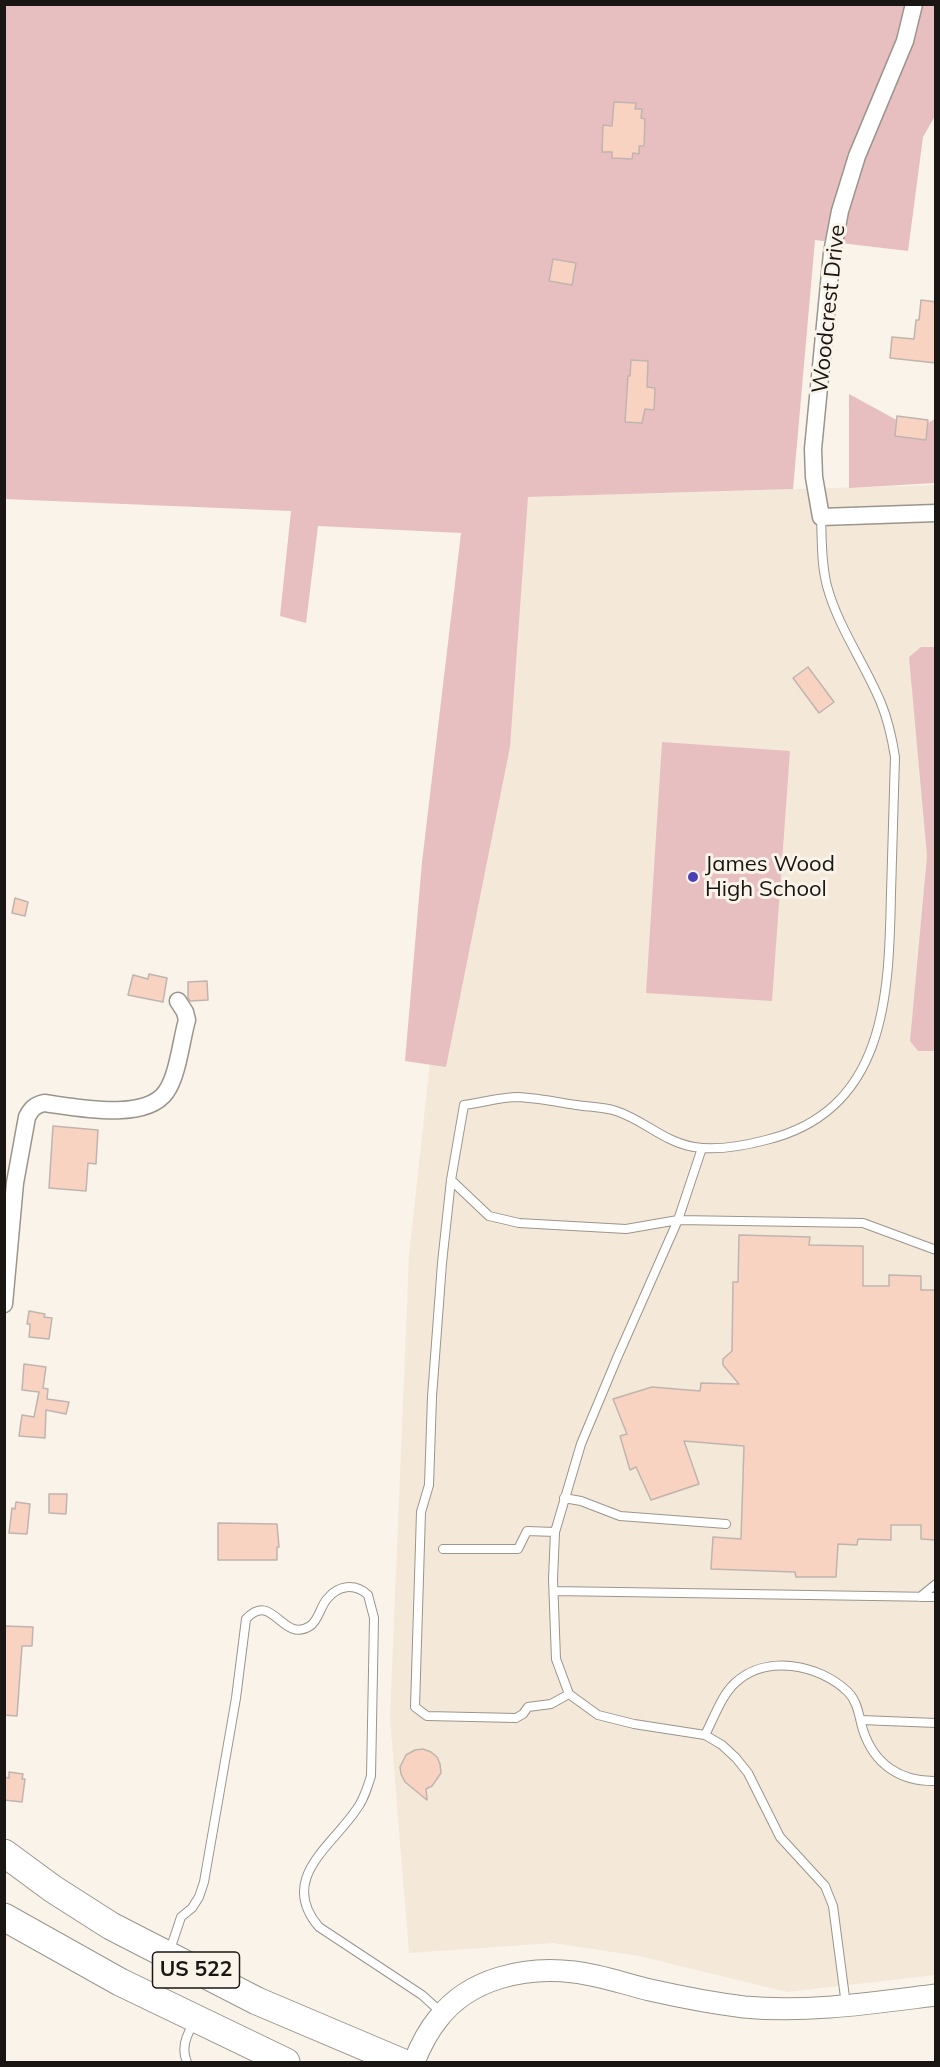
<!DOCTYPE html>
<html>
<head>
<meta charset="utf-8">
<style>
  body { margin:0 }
  #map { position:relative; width:940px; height:2067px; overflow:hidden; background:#f9f3e9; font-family:Mulish,sans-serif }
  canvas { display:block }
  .frame { position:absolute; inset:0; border:6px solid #191613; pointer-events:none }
</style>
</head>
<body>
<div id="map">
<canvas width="940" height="2067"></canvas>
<div class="frame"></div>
</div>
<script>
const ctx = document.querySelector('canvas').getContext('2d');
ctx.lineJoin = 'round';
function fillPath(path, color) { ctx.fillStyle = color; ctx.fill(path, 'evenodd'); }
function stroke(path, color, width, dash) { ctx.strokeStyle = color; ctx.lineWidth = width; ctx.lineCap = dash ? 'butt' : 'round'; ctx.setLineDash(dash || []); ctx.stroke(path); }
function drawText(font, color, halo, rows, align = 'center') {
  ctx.font = font + ' Mulish,sans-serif'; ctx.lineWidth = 6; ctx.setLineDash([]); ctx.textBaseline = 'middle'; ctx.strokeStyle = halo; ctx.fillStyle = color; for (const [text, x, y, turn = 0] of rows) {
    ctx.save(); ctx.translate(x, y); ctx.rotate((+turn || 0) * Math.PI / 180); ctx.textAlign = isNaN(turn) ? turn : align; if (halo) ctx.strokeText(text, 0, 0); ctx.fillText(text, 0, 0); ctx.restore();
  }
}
const built = new Path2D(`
  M935,485V1975L787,1992L639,1956L553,1943L409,1953L390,1718L409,1256L491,498Z`);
const green = new Path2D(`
  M5,5H935V116L923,137L908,251L815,240L793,489L528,497L510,747L446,1067L405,1061L422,862L461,533L318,526L306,623L280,616L291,511L5,499Z
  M849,394L915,430L935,419V483L849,488Z
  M921,647H936L935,1051H918L910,1041L927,856L909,657Z
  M662,742L790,751L772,1001L646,993Z`);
const building = new Path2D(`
  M614,102L636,103L635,109H642L641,118L645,119L644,146H639V154L633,153L632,159L612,158V152H602L603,125L612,126Z
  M553,259L576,263L572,285L549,281Z
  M921,300L936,302V363L890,358L892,337L914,339L916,320H919Z
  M631,360L648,361L647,387L655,388L654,410L645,409L642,423L625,422L628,376H630Z
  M897,416L928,420L926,440L895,436Z
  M808,667L834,702L819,713L793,678Z
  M15,898L28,902L25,916L12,913Z
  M149,974L167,978L163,1002L128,995L133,975L148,979Z
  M207,981L208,1000L190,1001L188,998V982Z
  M53,1126L98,1130L96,1164L88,1163L86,1191L49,1188Z
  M739,1235L810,1237L809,1245L863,1246V1286H889V1275L921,1276V1290H936V1540L921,1539V1525H891V1540L858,1539L857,1545L838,1544L836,1577H796L795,1572L711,1569L713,1537L741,1539L744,1446L684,1441L699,1484L651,1500L636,1467L630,1470L620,1436L627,1434L613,1399L652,1387L700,1391L701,1383L739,1384L723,1365V1359L732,1351L733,1282H738Z
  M29,1311L45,1314L44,1317L52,1318L49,1339L29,1337L30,1328V1324H27Z
  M24,1364L46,1367L43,1388L48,1389L47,1399L69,1402L66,1414L46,1410L45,1438L19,1436L22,1415L34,1417L39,1392L22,1390Z
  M49,1494H67L66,1514L49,1513Z
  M16,1502L30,1504L27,1534L9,1533L12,1508L15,1509Z
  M218,1523L277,1524L279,1547H277V1560H218Z
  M4,1626L33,1627L32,1646H22L17,1716L4,1715Z
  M423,1749L431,1752L437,1757L440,1764L441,1773L432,1786L426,1789L427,1800L405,1782L401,1774L400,1767L406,1755L415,1750Z
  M9,1772L23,1774L22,1779H25L22,1802L4,1800V1777L9,1778Z`);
const service = new Path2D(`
  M821,517C822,540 821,563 827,586C838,627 865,664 881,703C888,720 892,738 895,757C894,802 892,847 891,893C889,993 887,1111 766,1140C743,1146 718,1151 694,1147C664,1142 644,1120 616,1111C604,1107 589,1107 576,1105C557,1102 537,1098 518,1097C500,1097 481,1103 464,1105L451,1180L442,1263L432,1397L429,1485L421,1512L415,1707L427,1716L516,1718L523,1714L528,1707L551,1704L569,1694L598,1715L634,1724L705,1735L722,1745L736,1758L748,1773L780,1837L825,1886L833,1906L846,2005
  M451,1180L489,1216L519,1223L626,1229L678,1220L863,1223L936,1250
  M564,1498L581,1501L620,1516L726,1524
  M443,1549H518L527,1531L555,1532
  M554,1591L936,1597
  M920,1597L936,1584
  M569,1694L556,1659L553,1579L555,1532L581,1444L617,1358L678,1220L702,1148
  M861,1720L936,1723
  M705,1735C714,1718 721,1696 735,1683C766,1654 819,1664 848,1692C858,1702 859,1717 863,1730C874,1764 900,1782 936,1781
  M169,1953L181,1917L192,1908L199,1897L204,1882L236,1698L246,1619C273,1590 282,1644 310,1626C319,1620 320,1607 327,1599C338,1585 355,1583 368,1595L374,1618L371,1776C367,1788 364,1800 356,1810C331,1847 278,1879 319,1927L422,1995L442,2013
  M187,2062C181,2049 186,2035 194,2023`);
const minor = new Path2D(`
  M914,4L905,41L857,156L840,211L832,253L813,449L814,477L821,517L936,513
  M4,1304L15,1183L27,1117C31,1109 35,1105 44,1103C75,1107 145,1122 166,1092C178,1075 181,1041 187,1020L185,1012L178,1001`);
const tertiary = new Path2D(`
  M414,2062C420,2047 427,2032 438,2019C469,1978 526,1966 574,1972C600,1975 625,1984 650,1990C681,1997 712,2003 744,2007C808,2013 872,2003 936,1995`);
const trunk = new Path2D(`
  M4,1853L53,1889L111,1926L257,2001L401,2062
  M4,1917L120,1982L286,2062`);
const markers = [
  [693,877,6,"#4b3fb6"]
];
const shields = [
  [196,1970,87]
];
const shieldNames = [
  ["US 522",196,1970]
];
const streetNames = [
  ["Woodcrest Drive",829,309,-84]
];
const poiNames = [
  ["James Wood",705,864],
  ["High School",705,889]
];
fillPath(built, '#f4e8d8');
fillPath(green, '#e8bfc1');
fillPath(building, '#f8d3c2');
stroke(building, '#c0b4af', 1.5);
stroke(service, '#9b958c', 10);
stroke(minor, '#9b958c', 19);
stroke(tertiary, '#9b958c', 23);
stroke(trunk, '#9b958c', 29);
stroke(service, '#fff', 8);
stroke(minor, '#fff', 16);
stroke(tertiary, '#fff', 21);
stroke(trunk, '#fff', 27);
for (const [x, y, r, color] of markers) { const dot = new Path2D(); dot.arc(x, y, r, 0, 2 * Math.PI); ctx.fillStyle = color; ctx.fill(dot); stroke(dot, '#f9f3e9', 2); }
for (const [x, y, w] of shields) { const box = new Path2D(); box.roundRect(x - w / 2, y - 18, w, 36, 4.5); ctx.fillStyle = '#f9f3e9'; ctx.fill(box); stroke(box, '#191613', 1.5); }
drawText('bold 21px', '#191613', null, shieldNames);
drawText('22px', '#191613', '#f9f3e9', streetNames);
drawText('22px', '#191613', '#f9f3e9', poiNames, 'left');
</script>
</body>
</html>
